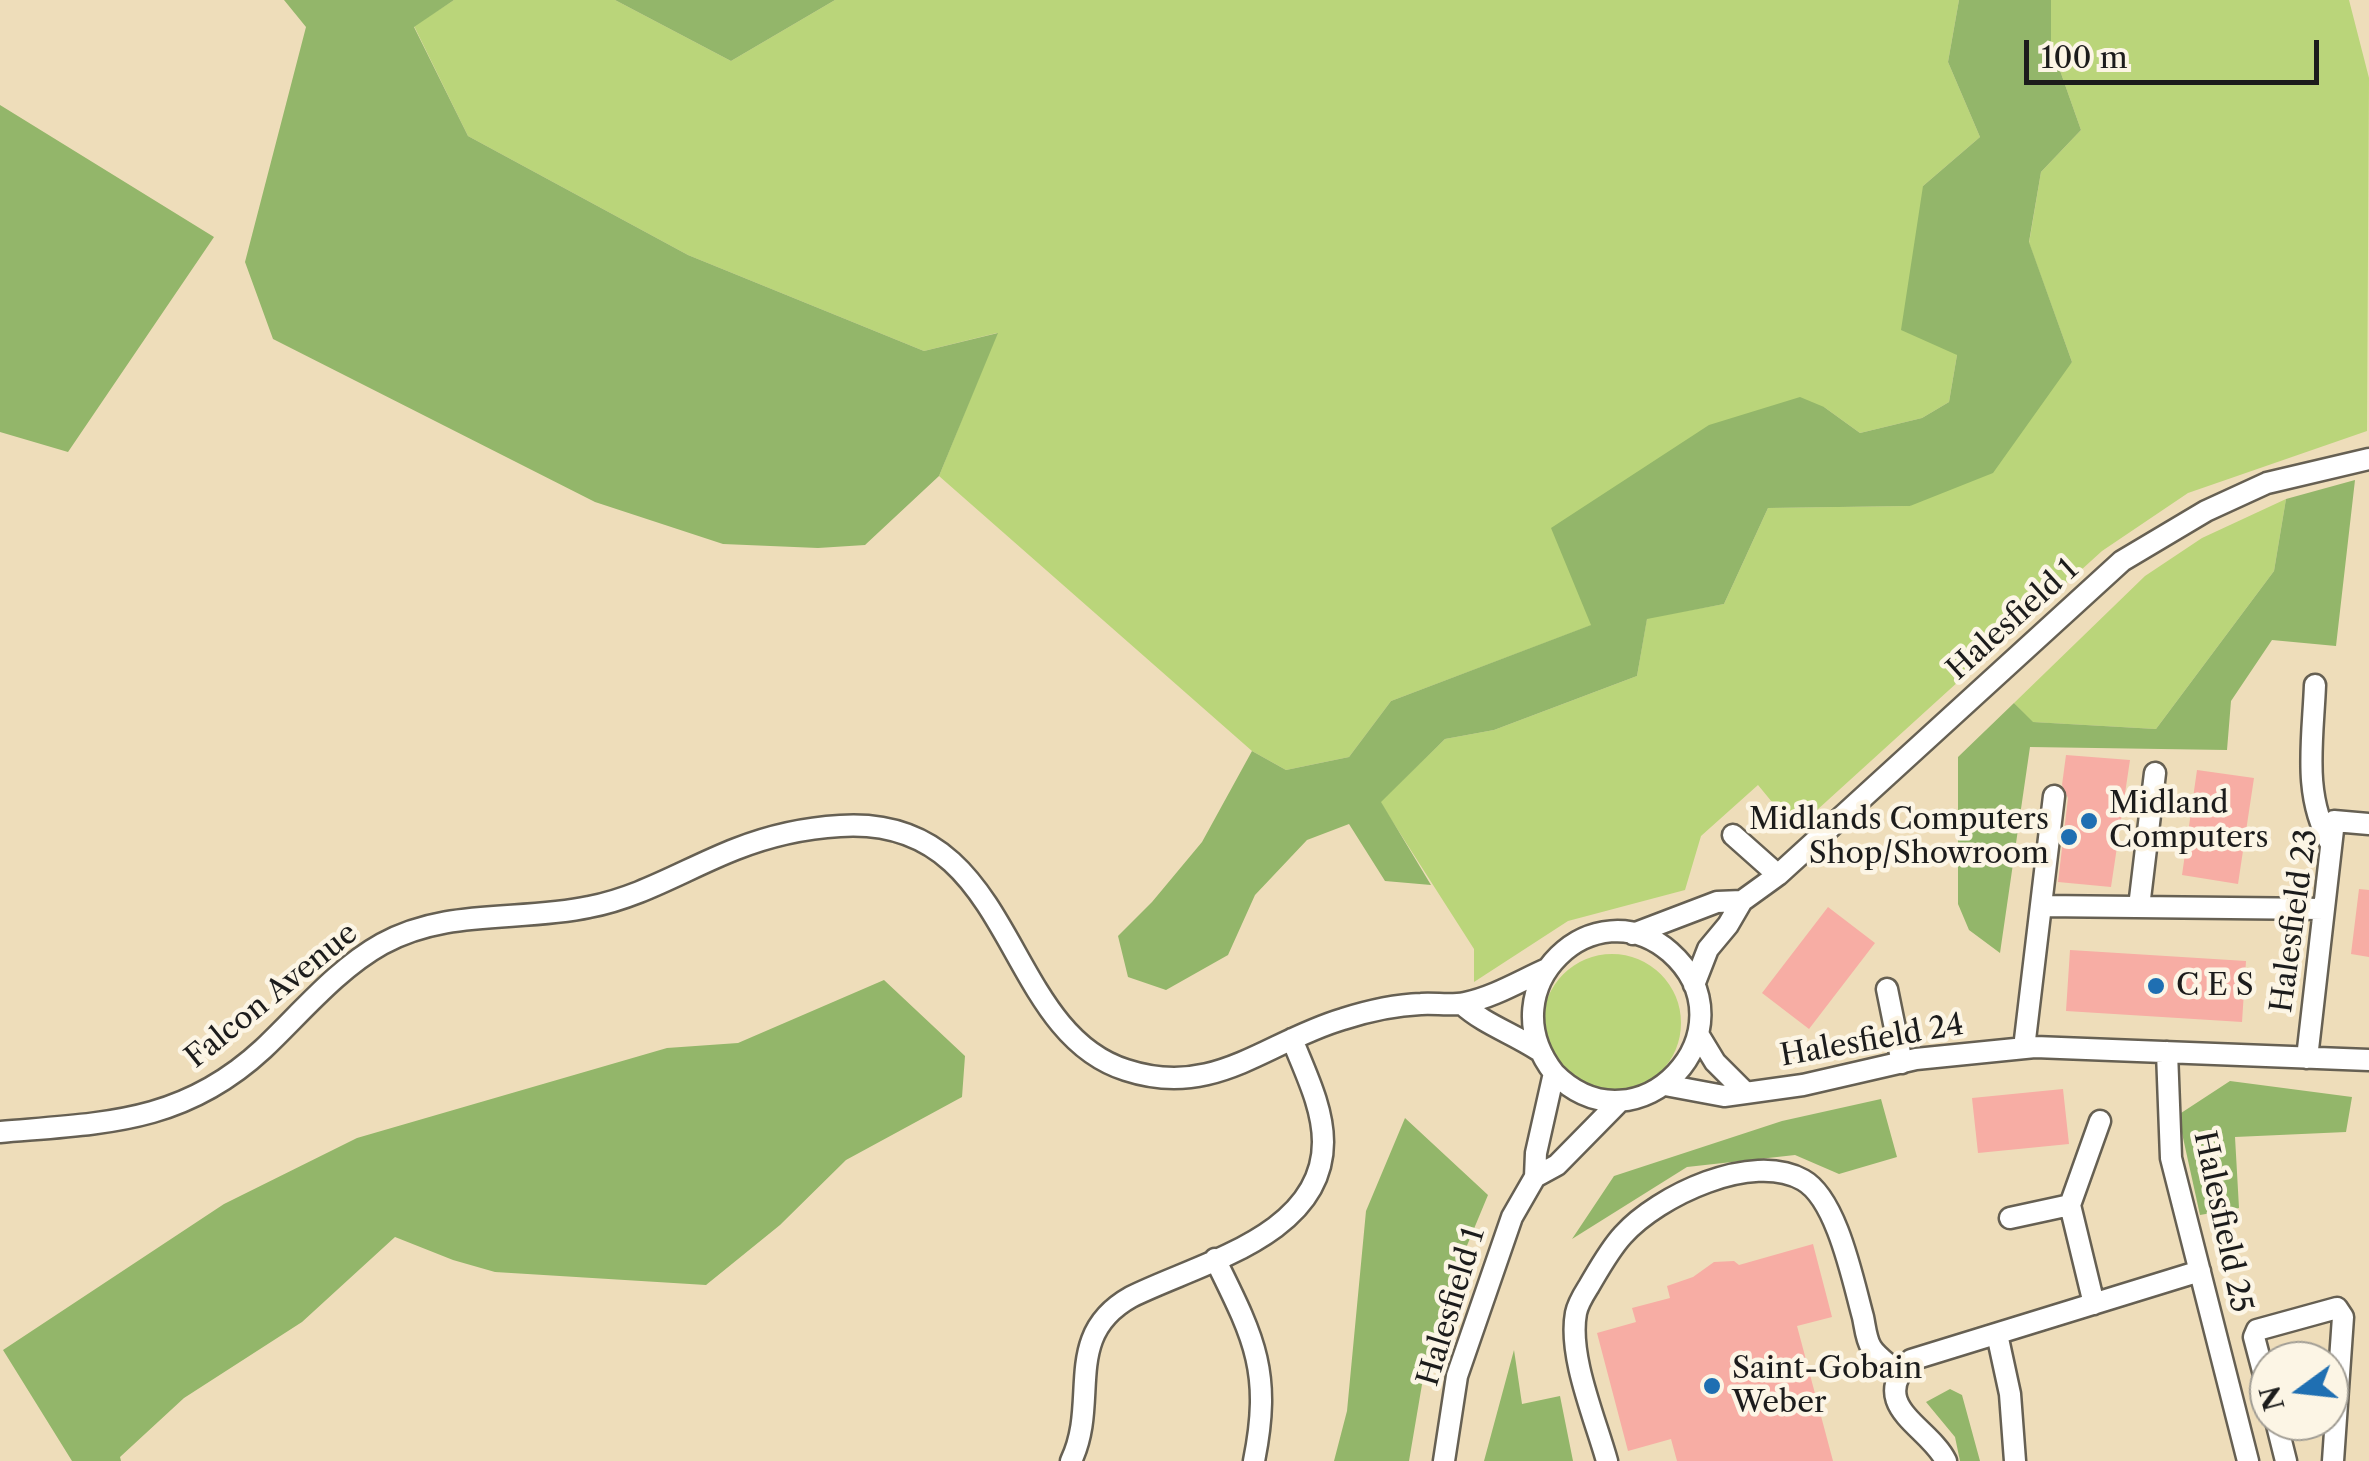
<!DOCTYPE html>
<html>
<head>
<meta charset="utf-8">
<style>
  body { margin:0 }
  #map { position:relative; width:2369px; height:1461px; overflow:hidden; background:#eeddba; font-family:"Libre Caslon Text",serif }
  canvas { display:block }
  .north { position:absolute; left:2249px; top:1341px; width:100px; height:100px; box-sizing:border-box; background:#fcf5e5; border:2px solid #a29e95; border-radius:50%; rotate:255deg; font-size:28px; font-weight:700; line-height:40px; text-align:center; color:#1c1c1c }
  .north::after { content:''; display:block; margin:auto; width:35px; height:45px; background:#1f6fb2; clip-path:polygon(50% 0,100% 100%,50% 72%,0 100%) }
  .scale { position:absolute; left:2024px; top:40px; width:295px; height:45px; box-sizing:border-box; border:5px solid #1c1c1c; border-top:0; padding-left:12px; font-size:30px; line-height:35px; white-space:nowrap; color:#1c1c1c; -webkit-text-stroke:8px #fcf5e5; paint-order:stroke }
</style>
</head>
<body>
<div id="map">
<canvas width="2369" height="1461"></canvas>
<div class="north">N</div>
<div class="scale">100 m</div>
</div>
<script>
const ctx = document.querySelector('canvas').getContext('2d');
ctx.lineJoin = 'round';
function fillPath(path, color) { ctx.fillStyle = color; ctx.fill(path, 'evenodd'); }
function stroke(path, color, width, dash) { ctx.strokeStyle = color; ctx.lineWidth = width; ctx.lineCap = dash ? 'butt' : 'round'; ctx.setLineDash(dash || []); ctx.stroke(path); }
function drawText(font, color, halo, rows, align = 'center') {
  ctx.font = font + ' "Libre Caslon Text",serif'; ctx.lineWidth = 9; ctx.setLineDash([]); ctx.textBaseline = 'middle'; ctx.strokeStyle = halo; ctx.fillStyle = color; for (const [text, x, y, turn = 0] of rows) {
    ctx.save(); ctx.translate(x, y); ctx.rotate((+turn || 0) * Math.PI / 180); ctx.textAlign = isNaN(turn) ? turn : align; if (halo) ctx.strokeText(text, 0, 0); ctx.fillText(text, 0, 0); ctx.restore();
  }
}
const green = new Path2D(`
  M454,0H615L731,61L835,0H1959L1948,62L1980,137L1923,186L1957,355L1949,402L1922,418L1860,433L1824,407L1592,625L1391,701L1349,757L1286,770L1252,751L939,476L997,333L924,351L688,255L468,136L414,26Z
  M2051,0H2349L2369,78L2367,431L2188,493L2102,551L1795,830L1758,785L1701,836L1685,890L1568,921L1474,982V949L1380,802L1445,739L1494,730L1637,676L1647,618L1724,604L1768,508L1910,506L2072,362L2029,243L2041,172L2081,130L2051,45Z
  M2286,499L2274,571L2156,729L2032,722L2014,703L2145,576L2202,538Z
  M1543 1023a69 69 0 1 1 138 0a69 69 0 1 1-138 0Z`);
const forest = new Path2D(`
  M284,0H454L414,27L468,136L688,255L924,351L998,333L939,476L865,545L818,548L723,544L595,502L273,339L245,262L306,27Z
  M615,0H835L731,61Z
  M1959,0H2051V45L2081,130L2041,172L2029,242L2072,362L1993,473L1910,506L1768,508L1724,604L1647,619L1637,676L1494,730L1445,739L1381,802L1431,885L1385,881L1349,824L1307,840L1255,895L1228,955L1166,990L1128,977L1118,936L1152,902L1202,842L1252,751L1286,770L1349,757L1391,701L1591,625L1551,528L1709,425L1800,397L1824,407L1860,433L1922,418L1949,402L1957,355L1901,330L1923,186L1980,137L1948,62Z
  M0,105L214,237L68,452L0,432Z
  M2355,480L2336,646L2272,640L2231,701L2227,750L2030,747L2000,953L1969,930L1958,904V757L2014,703L2033,722L2156,729L2274,571L2286,499Z
  M884,980L965,1056L962,1097L846,1160L780,1225L706,1285L495,1272L453,1260L395,1237L302,1322L184,1398L120,1457L121,1461H72L3,1350L224,1204L357,1138L667,1048L738,1043Z
  M2230,1081L2352,1097L2346,1132L2235,1137L2239,1208L2200,1215L2178,1115Z
  M1881,1099L1897,1157L1839,1174L1795,1155L1687,1167L1572,1239L1614,1176L1782,1121Z
  M1405,1118L1488,1195L1456,1272L1427,1355L1409,1461H1334L1347,1411L1366,1211Z
  M1514,1350L1522,1404L1560,1396L1573,1461H1484Z
  M1950,1389L1962,1395L1980,1461H1960L1955,1437L1926,1402Z`);
const building = new Path2D(`
  M2066,755L2130,760L2111,887L2058,882L2068,798L2062,785Z
  M2197,770L2254,778L2238,884L2182,875Z
  M2359,889L2369,890V957L2351,954Z
  M1828,907L1875,943L1809,1029L1762,993Z
  M2070,950L2246,961L2242,1022L2066,1011Z
  M2063,1089L2069,1144L1978,1153L1972,1098Z
  M1813,1244L1832,1317L1797,1326L1833,1461H1677L1671,1439L1628,1451L1597,1333L1636,1322L1632,1308L1670,1298L1667,1286L1693,1277L1714,1262L1734,1261L1739,1265Z`);
const minor = new Path2D(`
  M2315,685C2313,739 2302,796 2331,844
  M1733,835L1778,875
  M2042,906L2324,909
  M2139,907L2155,773
  M1633,934L1717,902L1742,901
  M1694,985L1708,949L1728,925L1742,901L1778,875L2122,561L2206,511L2267,483L2369,459
  M1887,989L1902,1063
  M1462,1004C1484,1024 1512,1033 1538,1050
  M1698,1034L1715,1062L1746,1093
  M2024,1048L2054,796
  M2167,1052L2171,1158L2248,1461
  M2307,1058L2334,821L2369,824
  M1665,1085L1724,1096L1803,1085L1916,1059L2035,1047L2369,1060
  M0,1132C103,1123 182,1124 263,1049C300,1014 337,969 382,944C447,908 519,922 589,907C642,897 687,868 736,849C769,836 805,828 840,826C1017,814 999,1030 1126,1070C1214,1099 1265,1042 1343,1019C1368,1011 1395,1005 1421,1004C1436,1003 1451,1006 1465,1003C1494,997 1520,981 1547,969
  M1535,1177L1557,1165L1620,1101
  M2010,1218L2070,1205
  M1215,1259C1254,1338 1272,1371 1254,1461
  M2094,1304L2070,1205L2100,1121
  M1997,1334L2010,1394L2015,1461
  M2269,1394L2254,1337L2257,1330L2337,1308L2343,1317L2333,1461
  M2276,1421L2286,1461
  M1071,1461C1100,1401 1061,1336 1131,1297C1199,1263 1323,1236 1323,1142C1323,1107 1305,1072 1292,1039
  M1444,1461L1457,1376L1512,1217L1535,1177L1536,1153L1554,1073C1487,987 1595,887 1670,952C1757,1029 1638,1158 1554,1073
  M1607,1461C1595,1418 1568,1356 1576,1313C1578,1303 1584,1294 1589,1286C1599,1269 1610,1249 1623,1235C1658,1196 1752,1151 1803,1180C1837,1199 1853,1281 1863,1317C1865,1326 1866,1339 1871,1347C1876,1356 1890,1365 1898,1373
  M1946,1461C1929,1426 1866,1406 1911,1360L2200,1271`);
const markers = [
  [2089,821,10,"#1f6fb2"],
  [2069,837,10,"#1f6fb2"],
  [2156,986,10,"#1f6fb2"],
  [1712,1386,10,"#1f6fb2"]
];
const streetNames = [
  ["Halesfield 1",2013,620,-42],
  ["Halesfield 23",2295,921,-82],
  ["Falcon Avenue",272,996,-39],
  ["Halesfield 24",1872,1041,-10],
  ["Halesfield 25",2222,1222,78],
  ["Halesfield 1",1452,1307,-73]
];
const poiNames = [
  ["Midland",2109,804],
  ["Computers",2109,838],
  ["Midlands Computers",2049,820,"right"],
  ["Shop/Showroom",2049,854,"right"],
  ["C E S",2176,986],
  ["Saint-Gobain",1732,1369],
  ["Weber",1732,1403]
];
fillPath(green, '#bad57a');
fillPath(forest, '#93b66a');
fillPath(building, '#f7ada4');
stroke(minor, '#666053', 25);
stroke(minor, '#fff', 20);
for (const [x, y, r, color] of markers) { const dot = new Path2D(); dot.arc(x, y, r, 0, 2 * Math.PI); ctx.fillStyle = color; ctx.fill(dot); stroke(dot, '#fcf5e5', 4); }
drawText('30px', '#1c1c1c', '#fcf5e5', streetNames);
drawText('30px', '#1c1c1c', '#fcf5e5', poiNames, 'left');
</script>
</body>
</html>
